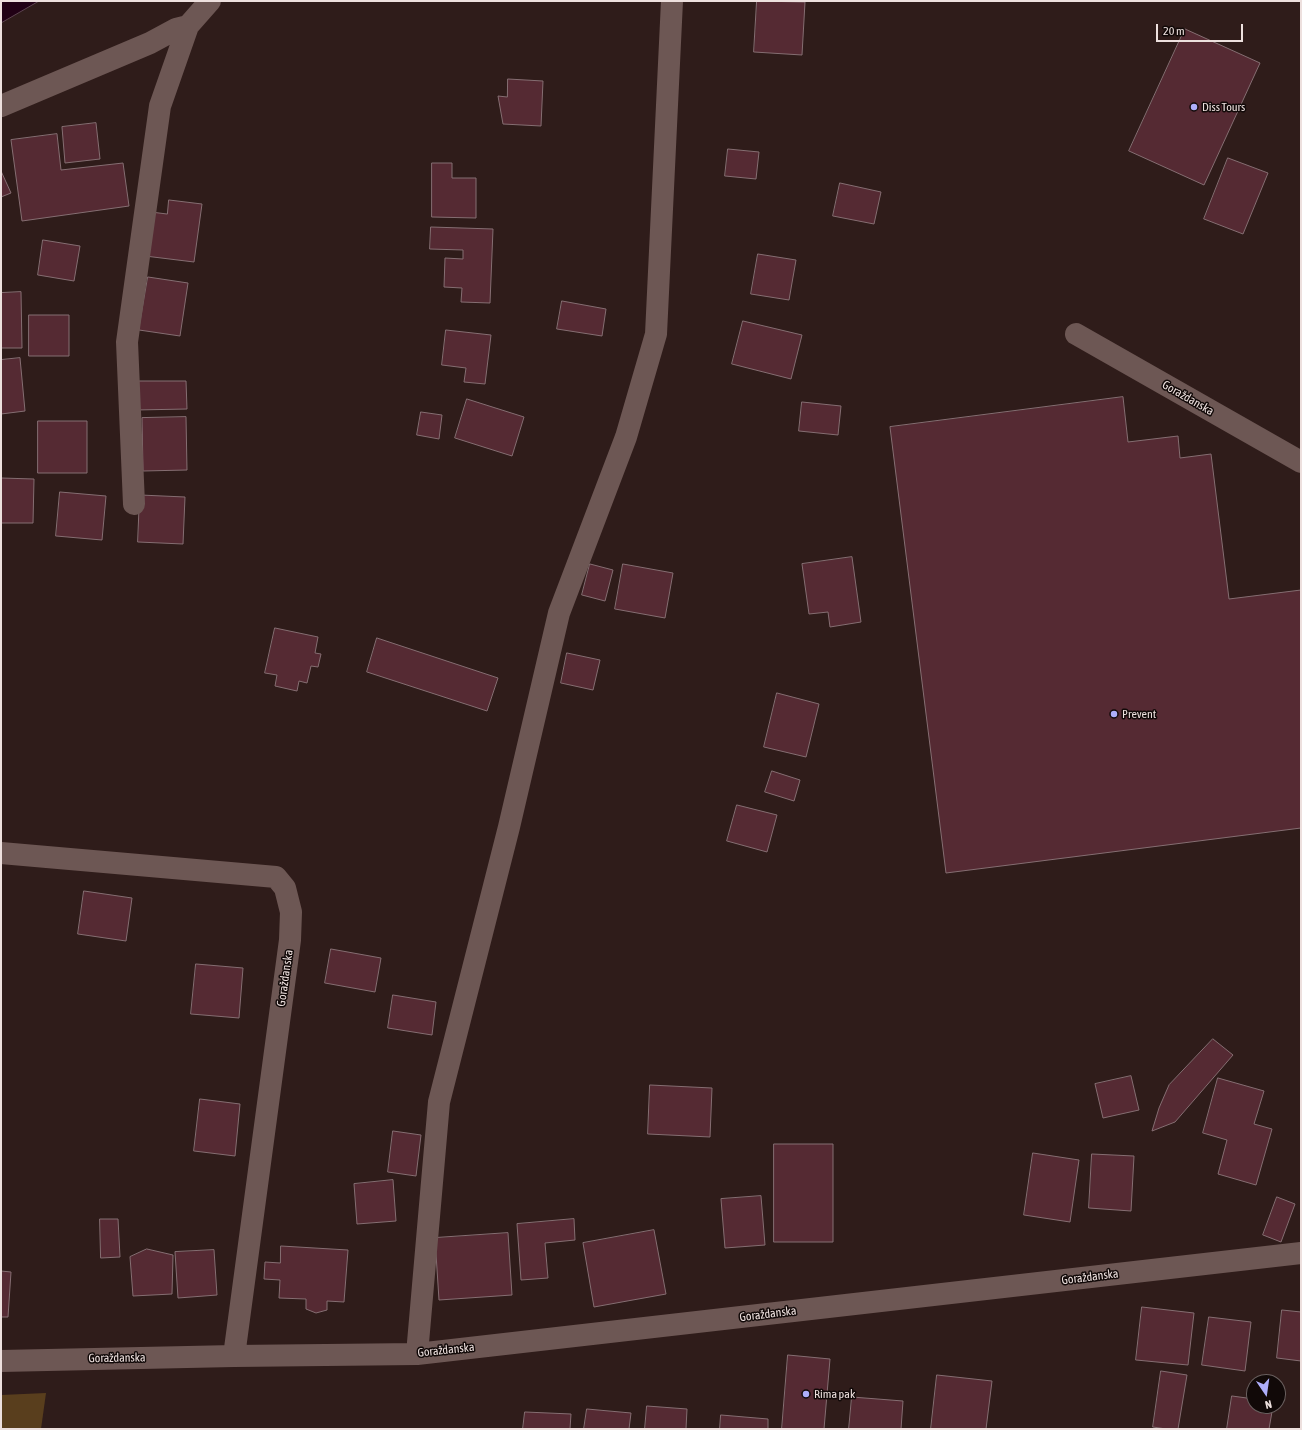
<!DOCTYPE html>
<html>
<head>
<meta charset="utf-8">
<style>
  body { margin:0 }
  #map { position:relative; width:1302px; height:1430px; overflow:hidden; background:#2f1c1a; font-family:"Asap Condensed",sans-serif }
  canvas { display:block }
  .frame { position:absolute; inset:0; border:2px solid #ede0de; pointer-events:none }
  .north { position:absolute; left:1246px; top:1374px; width:40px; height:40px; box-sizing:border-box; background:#110908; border:1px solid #695f5e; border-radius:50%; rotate:167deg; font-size:11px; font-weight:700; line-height:16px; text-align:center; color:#ede0de }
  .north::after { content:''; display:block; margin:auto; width:14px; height:18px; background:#aeaefa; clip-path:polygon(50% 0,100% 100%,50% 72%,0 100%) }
  .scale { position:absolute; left:1156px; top:24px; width:87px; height:18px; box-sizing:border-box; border:2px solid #ede0de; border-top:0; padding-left:5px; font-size:12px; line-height:14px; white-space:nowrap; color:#ede0de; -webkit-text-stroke:3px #110908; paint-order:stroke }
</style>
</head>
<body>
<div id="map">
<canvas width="1302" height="1430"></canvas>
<div class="frame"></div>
<div class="north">N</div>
<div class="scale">20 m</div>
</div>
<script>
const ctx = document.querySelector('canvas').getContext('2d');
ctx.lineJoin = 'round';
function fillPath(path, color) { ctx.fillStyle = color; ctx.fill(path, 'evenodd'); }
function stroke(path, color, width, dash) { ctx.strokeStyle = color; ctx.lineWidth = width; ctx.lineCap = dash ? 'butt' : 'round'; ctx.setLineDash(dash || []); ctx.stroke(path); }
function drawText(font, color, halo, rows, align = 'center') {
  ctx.font = font + ' "Asap Condensed",sans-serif'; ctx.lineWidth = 3; ctx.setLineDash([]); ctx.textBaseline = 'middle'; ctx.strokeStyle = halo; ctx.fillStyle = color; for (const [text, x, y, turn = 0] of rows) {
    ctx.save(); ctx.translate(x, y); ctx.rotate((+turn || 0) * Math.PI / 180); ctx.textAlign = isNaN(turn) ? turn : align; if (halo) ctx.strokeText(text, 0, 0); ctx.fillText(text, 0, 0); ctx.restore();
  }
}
const green = new Path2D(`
  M46,1393L41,1429H1V1395Z`);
const water = new Path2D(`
  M1,1H39L1,23Z`);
const building = new Path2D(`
  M757,1L805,2L802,55L754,52Z
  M1185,29L1260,63L1204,185L1129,151Z
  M508,79L543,81L541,126L503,124L498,96L507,97Z
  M96,123L100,159L65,163L62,127Z
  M57,134L61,170L123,163L129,206L22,221L11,140Z
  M728,149L759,152L756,179L725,176Z
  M1228,158L1268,173L1243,234L1204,219Z
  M432,163H452V178H476V218L432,217Z
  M1,171L11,193L1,197Z
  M840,183L881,192L874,224L833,216Z
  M169,200L202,204L194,262L145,256L151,212L167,214Z
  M431,227L493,229L490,303L461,302L462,288L444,287L445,258L463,259V250L430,249Z
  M43,240L80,246L74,281L38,275Z
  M758,254L796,260L789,300L751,294Z
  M148,277L188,283L180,336L139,330Z
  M21,292L22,348H1V293Z
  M562,301L606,309L602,336L557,329Z
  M29,315H69V356H29Z
  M743,321L802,335L791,379L732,364Z
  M446,330L491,335L485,384L464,382L466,368L442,365Z
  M20,358L25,411L1,414V360Z
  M135,381H186L187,409L136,410Z
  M1123,397L1128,442L1178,436L1180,458L1211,454L1229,599L1301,590V828L946,873L890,427Z
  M467,399L524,417L512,456L455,438Z
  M802,402L841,406L838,435L799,431Z
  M421,412L442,415L439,439L417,435Z
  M186,417L187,470L143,471L142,418Z
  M38,421H87V473H38Z
  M1,478L34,479L33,523H1Z
  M60,492L106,496L102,540L56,536Z
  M140,495L185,497L183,544L138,542Z
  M852,557L861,622L830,627L828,612L809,614L802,564Z
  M590,564L613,570L605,601L582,595Z
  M623,564L673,573L665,618L615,609Z
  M275,628L318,637L315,653L321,654L318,667L311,666L307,683L299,681L297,691L275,686L277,675L265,673Z
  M377,638L498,678L487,711L367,672Z
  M567,653L600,660L593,690L561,683Z
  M777,693L819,704L806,757L764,747Z
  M772,771L800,780L794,801L765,792Z
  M737,805L777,815L767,852L727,841Z
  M84,891L132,898L126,941L78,934Z
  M331,949L381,958L375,992L325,983Z
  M196,964L243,968L239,1018L191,1014Z
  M393,995L436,1002L432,1035L388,1028Z
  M1213,1039L1233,1055L1175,1122L1152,1131L1159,1108L1169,1085Z
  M1131,1076L1139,1110L1103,1118L1095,1084Z
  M1218,1078L1264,1091L1254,1124L1272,1129L1256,1185L1218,1174L1227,1140L1203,1133Z
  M650,1085L712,1088L710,1137L648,1134Z
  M200,1099L240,1104L235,1156L194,1151Z
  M393,1131L421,1135L416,1176L388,1172Z
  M774,1144H833V1242H774Z
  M1033,1153L1079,1160L1070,1222L1024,1215Z
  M1092,1154L1134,1156L1131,1211L1089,1208Z
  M393,1180L396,1221L357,1224L354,1184Z
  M761,1196L765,1245L725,1248L721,1199Z
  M1277,1197L1295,1204L1281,1242L1263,1235Z
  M100,1219H118L120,1257L101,1258Z
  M574,1219L575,1240L545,1243L548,1278L521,1280L517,1224Z
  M654,1230L666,1294L594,1307L583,1243Z
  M508,1233L512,1295L439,1300L435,1238Z
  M281,1246L348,1250L344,1302L327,1301V1310L316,1313L306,1309V1299L279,1298L280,1280L264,1279L265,1262L280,1263Z
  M147,1249L173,1255L172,1294L133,1296L130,1257Z
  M214,1250L217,1295L178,1298L175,1252Z
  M1,1271L11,1272L8,1317H1Z
  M1142,1307L1194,1313L1188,1365L1136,1360Z
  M1282,1310L1301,1312V1361L1277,1358Z
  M1209,1317L1251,1322L1245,1371L1202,1365Z
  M788,1355L830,1359L824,1429H782Z
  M1161,1371L1187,1375L1178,1429H1166L1153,1427Z
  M937,1375L992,1381L986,1429H931Z
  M1232,1396L1254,1399V1406H1273L1269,1429H1227Z
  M852,1397L903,1401L901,1429H849Z
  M647,1406L687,1409L686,1429H645Z
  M587,1409L631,1413L629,1429H584Z
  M525,1412L571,1414L570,1429H523Z
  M721,1415L768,1419V1429H720Z`);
const minor = new Path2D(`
  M1,106L150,43L176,29L188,26
  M1076,334L1301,462
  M134,504L127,342L160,106L188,26L210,1
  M1,853L276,877L285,888L291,912L290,940L234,1356
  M417,1354L439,1102L509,827L559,613L626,437L656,334L672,1
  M1,1361L234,1356L417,1354L1301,1253`);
const markers = [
  [1194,107,4,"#aeaefa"],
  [1114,714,4,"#aeaefa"],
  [806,1394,4,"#aeaefa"]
];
const poiNames = [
  ["Diss Tours",1202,107],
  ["Prevent",1122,714],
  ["Rima pak",814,1394]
];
const streetNames = [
  ["Goraždanska",1188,398,30],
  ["Goraždanska",285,978,-82],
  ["Goraždanska",1090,1277,-7],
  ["Goraždanska",768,1314,-7],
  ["Goraždanska",446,1350,-6],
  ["Goraždanska",117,1358,-1]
];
fillPath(green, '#593e1d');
fillPath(water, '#210115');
stroke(water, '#5e4451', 1);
fillPath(building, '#552a33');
stroke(building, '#856e72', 1);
stroke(minor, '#6d5754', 22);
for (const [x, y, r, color] of markers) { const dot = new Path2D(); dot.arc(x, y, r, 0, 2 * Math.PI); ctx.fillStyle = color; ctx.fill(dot); stroke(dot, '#110908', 1.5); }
drawText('12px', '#ede0de', '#110908', poiNames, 'left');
drawText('12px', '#ede0de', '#110908', streetNames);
</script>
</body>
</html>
